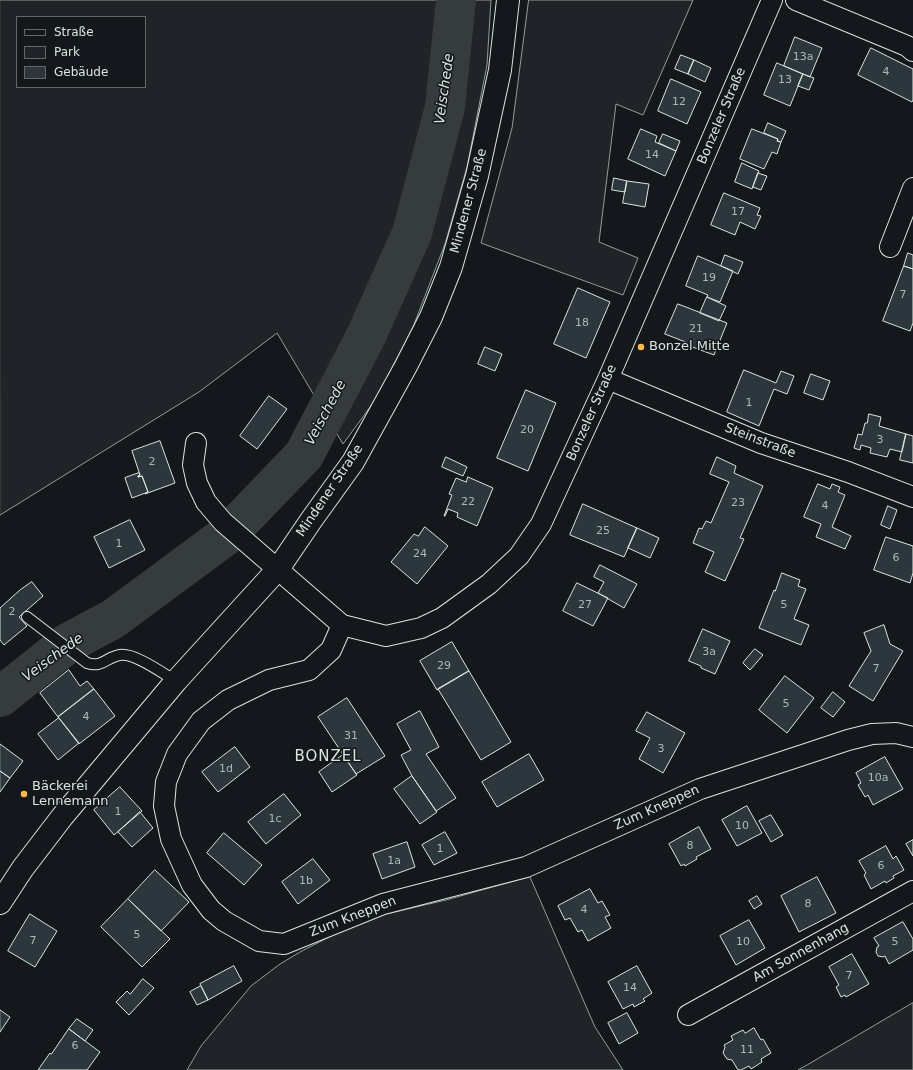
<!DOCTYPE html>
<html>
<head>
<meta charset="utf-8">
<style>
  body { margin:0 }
  #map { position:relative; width:913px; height:1070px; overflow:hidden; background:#14181c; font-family:"DejaVu Sans",sans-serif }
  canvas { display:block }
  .legend { position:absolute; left:16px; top:16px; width:130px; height:72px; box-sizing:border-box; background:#14181c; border:1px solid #626a69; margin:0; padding:5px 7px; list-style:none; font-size:12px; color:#d8e6dc }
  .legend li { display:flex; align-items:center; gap:8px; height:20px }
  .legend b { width:20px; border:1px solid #626a69 }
</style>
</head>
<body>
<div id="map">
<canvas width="913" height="1070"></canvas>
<ul class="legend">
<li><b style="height:5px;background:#14181c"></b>Straße</li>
<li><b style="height:11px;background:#202428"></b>Park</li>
<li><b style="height:11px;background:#2c363c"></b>Gebäude</li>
</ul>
</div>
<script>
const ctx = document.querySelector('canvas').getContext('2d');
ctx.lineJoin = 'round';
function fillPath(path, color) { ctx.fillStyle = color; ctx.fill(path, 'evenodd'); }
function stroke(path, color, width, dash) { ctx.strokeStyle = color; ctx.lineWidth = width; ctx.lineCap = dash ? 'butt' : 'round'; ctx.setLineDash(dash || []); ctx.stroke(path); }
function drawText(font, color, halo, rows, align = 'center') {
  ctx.font = font + ' "DejaVu Sans",sans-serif'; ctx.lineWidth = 3; ctx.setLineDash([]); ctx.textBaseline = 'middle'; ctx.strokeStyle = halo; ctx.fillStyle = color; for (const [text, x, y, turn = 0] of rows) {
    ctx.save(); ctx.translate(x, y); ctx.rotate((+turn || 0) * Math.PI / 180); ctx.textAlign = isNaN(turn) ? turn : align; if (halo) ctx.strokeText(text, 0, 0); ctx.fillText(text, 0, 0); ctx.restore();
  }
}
const green = new Path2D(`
  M0,0H491L487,65L467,167L445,244L413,327L376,399L343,444L277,333L199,392L0,515ZM17,17H145V87H17Z
  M529,0H693L643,115L616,104L599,242L638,258L623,295L481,243L512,128Z
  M530,877L595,1027L623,1070H187L201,1046L251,986L280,964L300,952L335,934L382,915L446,900Z
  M913,1003V1070H798L807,1065Z`);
const river = new Path2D(`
  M0,697L68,643L113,619L228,534L304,455L366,336L412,233L445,107L456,0`);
const building = new Path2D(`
  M795,37L822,48L810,77L784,66Z
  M871,48L913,69V100L912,102L858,75Z
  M681,55L694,60L688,74L675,69Z
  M694,60L711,68L705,82L688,74Z
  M777,63L803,74L790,106L764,95Z
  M803,74L814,78L809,90L798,86Z
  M671,79L701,92L687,124L658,111Z
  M768,123L786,131L781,142L777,141L778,139L764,133Z
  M641,129L657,136L655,142L676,151L665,176L628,159Z
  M752,129L778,139L777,141L781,142L777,154L772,152L764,169L740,159Z
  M663,134L680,141L676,151L659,143Z
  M742,163L759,171L752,189L735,182Z
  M758,173L767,176L761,190L753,187Z
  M614,178L627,181L625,192L612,190Z
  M627,181L649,184L645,207L623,203Z
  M724,193L760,208L757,215L761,216L755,229L740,222L735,235L711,225Z
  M908,253L913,255V269L904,266Z
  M725,255L743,262L738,274L721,266Z
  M698,256L733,271L720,302L707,297L708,295L686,286Z
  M904,266L913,269V323L910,331L883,321Z
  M578,288L610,302L586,358L554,344Z
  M707,297L726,306L719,321L700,313Z
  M678,304L727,323L714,355L687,345L688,343L665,334Z
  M485,347L502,354L495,371L478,364Z
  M744,370L776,383L781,371L794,376L787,394L774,389L759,426L727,412Z
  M811,374L830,381L823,400L804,393Z
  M526,390L556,403L528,471L497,458Z
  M269,396L287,409L257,449L240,436Z
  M869,414L881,417L879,426L906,434L902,452L890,449L887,457L870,453L871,448L861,445L860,450L854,448L858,434L862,435L865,423H867Z
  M906,434L913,436V463L900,460Z
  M160,441L175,483L145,494L148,492L142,476L138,477V476L140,475L132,451Z
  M446,457L467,467L463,476L442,467Z
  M717,457L736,466L734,473L763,486L740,538L744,539L725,581L705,572L714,552L693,543L699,528L702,529L706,521L711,523L729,482L710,474Z
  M139,473L140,475L138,476V477L142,476L148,492L132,498L125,478Z
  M468,477L493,488L477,526L457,517L458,513L448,509L445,516H444L452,495L449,494L456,478L466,482Z
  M818,484L830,489L832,484L840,487L838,492L845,495L832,527L851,536L845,549L816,537L821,524L804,517Z
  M583,504L637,528L624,557L570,535Z
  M888,506L897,510L890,529L881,525Z
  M130,520L145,550L109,568L94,537Z
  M425,527L448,546L417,584L391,562L414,534L418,536Z
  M637,528L659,538L650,558L628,548Z
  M886,537L913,546V573L910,583L874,570Z
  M600,565L637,584L624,608L598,593L604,582L594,577Z
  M782,573L800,580L798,586L806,589L794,619L809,625L801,645L759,628L774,590L775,591Z
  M32,582L43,596L19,617L27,626L4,645L0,640V608L20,590Z
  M577,583L608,598L593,626L563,611Z
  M884,625L890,644L903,651L873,701L849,686L871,651L864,633Z
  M703,629L730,641L715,674L701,668V666L689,661Z
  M452,642L469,671L437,690L420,661Z
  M755,649L763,655L750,670L743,663Z
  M69,670L80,686L87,681L94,689L58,717L40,693Z
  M469,671L511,742L481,760L438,689Z
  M785,676L814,698L787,733L759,710Z
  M94,689L115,716L79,744L58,717Z
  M833,692L845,702L833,717L821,708Z
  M347,698L385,756L356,774L318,717Z
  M420,711L439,747L426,754L456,798L436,811L412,776L401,755L411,750L397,724Z
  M647,712L685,733L663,773L639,759L650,738L636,731Z
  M59,718L79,743L58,760L38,734Z
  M0,744L23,761L10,778L0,771Z
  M235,747L250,767L218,792L202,772Z
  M529,754L544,780L497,807L482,782Z
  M343,755L357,775L332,792L319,772Z
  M885,757L903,789L873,805L868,795L865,797L858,785L861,783L856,773Z
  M0,771L10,778L0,792Z
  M412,776L437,812L420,824L394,789Z
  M120,787L142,811L114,835L94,810Z
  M284,794L301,815L266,844L248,822Z
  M747,806L762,833L737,846L722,820Z
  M140,812L153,828L132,847L118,832Z
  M771,815L783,835L771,842L759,821Z
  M699,827L711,849L696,857L697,859L685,866L684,864L681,866L669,844Z
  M445,832L457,853L434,865L422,845Z
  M224,833L262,865L244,885L207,853Z
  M913,840V856L906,844Z
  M407,842L415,867L382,879L373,854Z
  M886,846L893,859L896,856L904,870L893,876L894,878L886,883L885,881L871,889L864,875L866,873L859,861Z
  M313,859L330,880L298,904L282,882Z
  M155,870L189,902L161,931L128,899Z
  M817,877L836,913L799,932L781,896Z
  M590,889L598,903L602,901L610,915L605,917L611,928L588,941L582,930L578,932L570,918L565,920L558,906Z
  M757,896L762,904L754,909L749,901Z
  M128,899L170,939L142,967L101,927Z
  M30,914L57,931L35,967L8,951Z
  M749,920L765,948L736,965L720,936Z
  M903,922L913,939V950L889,964L885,956L883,957L878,956L876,952L877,947L879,946L874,938Z
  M852,954L869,984L846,997L845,995L841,997L836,987L839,985L829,967Z
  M234,966L242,981L208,1000L200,984Z
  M637,966L652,993L643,999L645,1001L634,1007L633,1004L623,1009L608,982Z
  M143,979L154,988L129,1015L116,1002L127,991L130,994Z
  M201,986L208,1000L197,1005L190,992Z
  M0,1010L10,1017L0,1032Z
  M627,1013L638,1033L619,1044L608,1023Z
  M77,1019L93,1030L85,1041L69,1029Z
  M754,1028L761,1040L763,1039L771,1053L761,1059L762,1062L751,1069L749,1066L741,1070H738L732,1060L727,1059L723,1053L725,1047L724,1045L733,1040L731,1036L743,1030L745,1033Z
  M69,1029L100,1052L87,1070H38L50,1053L51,1054Z`);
const lane = new Path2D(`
  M27,617L87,663C103,668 106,657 120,655C135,653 162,673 176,681`);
const street = new Path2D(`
  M796,0L907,46L913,51
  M890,247L913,188
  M608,379L761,443L848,472L913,497
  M196,443L193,465L197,483L206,502L223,522L342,625L386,636L421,628L442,618L489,584L519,556L541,524L608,379L772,0
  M342,625L331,650L309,670L269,680L228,700L201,721L177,754L166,782L164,806L171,839L192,885L211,910L224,921L259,941L284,944L383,904L526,867L700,789L809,753L848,740L872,734L896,733L913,737
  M688,1015L913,891`);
const primary = new Path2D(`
  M0,903L23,868L62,817L176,681L278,569L312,519L353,462L406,366L431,317L451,267L477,176L500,70L508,0`);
const markers = [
  [641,347,4,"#ffb74d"],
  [24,794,4,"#ffb74d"]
];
const numberNames = [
  ["13a",803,57],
  ["4",886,72],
  ["13",785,80],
  ["12",679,102],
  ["14",652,155],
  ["17",738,212],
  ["19",709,278],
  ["7",903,295],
  ["18",582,323],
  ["21",696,329],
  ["1",749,403],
  ["20",527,430],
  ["3",880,440],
  ["2",152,462],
  ["22",468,502],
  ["23",738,503],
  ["4",825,506],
  ["25",603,531],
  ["1",119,544],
  ["24",420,554],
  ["6",896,558],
  ["27",585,605],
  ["5",784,605],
  ["2",12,612],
  ["3a",709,652],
  ["29",444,666],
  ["7",876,669],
  ["5",786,704],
  ["4",86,717],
  ["31",351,736],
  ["3",661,749],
  ["1d",226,769],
  ["10a",878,778],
  ["1",118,812],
  ["1c",275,819],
  ["10",742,826],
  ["8",690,846],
  ["1",440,849],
  ["1a",394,861],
  ["6",881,866],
  ["1b",306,881],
  ["8",808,904],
  ["4",584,910],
  ["5",137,935],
  ["7",33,941],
  ["10",743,942],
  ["5",895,942],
  ["7",849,976],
  ["14",630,988],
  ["6",75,1046],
  ["11",747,1050]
];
const streetNames = [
  ["Bonzeler Straße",722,116,-67],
  ["Mindener Straße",469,201,-75],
  ["Bonzeler Straße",592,413,-66],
  ["Steinstraße",760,441,21],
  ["Mindener Straße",330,491,-56],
  ["Zum Kneppen",657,808,-24],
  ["Zum Kneppen",353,917,-21],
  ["Am Sonnenhang",801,953,-29]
];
const poiNames = [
  ["Bonzel Mitte",649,347],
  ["Bäckerei",32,787],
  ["Lennemann",32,802]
];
const waterNames = [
  ["Veischede",445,89,-82],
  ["Veischede",326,413,-62],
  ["Veischede",53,658,-36]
];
const quarterNames = [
  ["BONZEL",328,757]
];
fillPath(green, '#202428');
stroke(green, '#939e99', 1);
stroke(river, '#363b3e', 40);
fillPath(building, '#2c363c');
stroke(building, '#d8e6dc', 1);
stroke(lane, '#d8e6dc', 12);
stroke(street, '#d8e6dc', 22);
stroke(primary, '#d8e6dc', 24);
stroke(lane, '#14181c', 10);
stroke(street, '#14181c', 20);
stroke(primary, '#14181c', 22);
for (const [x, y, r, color] of markers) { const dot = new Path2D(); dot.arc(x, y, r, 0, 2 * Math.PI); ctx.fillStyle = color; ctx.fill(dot); stroke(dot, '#14181c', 1.5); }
drawText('11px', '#adbab4', null, numberNames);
drawText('13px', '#d8e6dc', '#14181c', streetNames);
drawText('13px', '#d8e6dc', '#14181c', poiNames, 'left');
drawText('italic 14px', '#d8e6dc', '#14181c', waterNames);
ctx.letterSpacing = '1px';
drawText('15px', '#d8e6dc', '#14181c', quarterNames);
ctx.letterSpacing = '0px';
</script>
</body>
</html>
